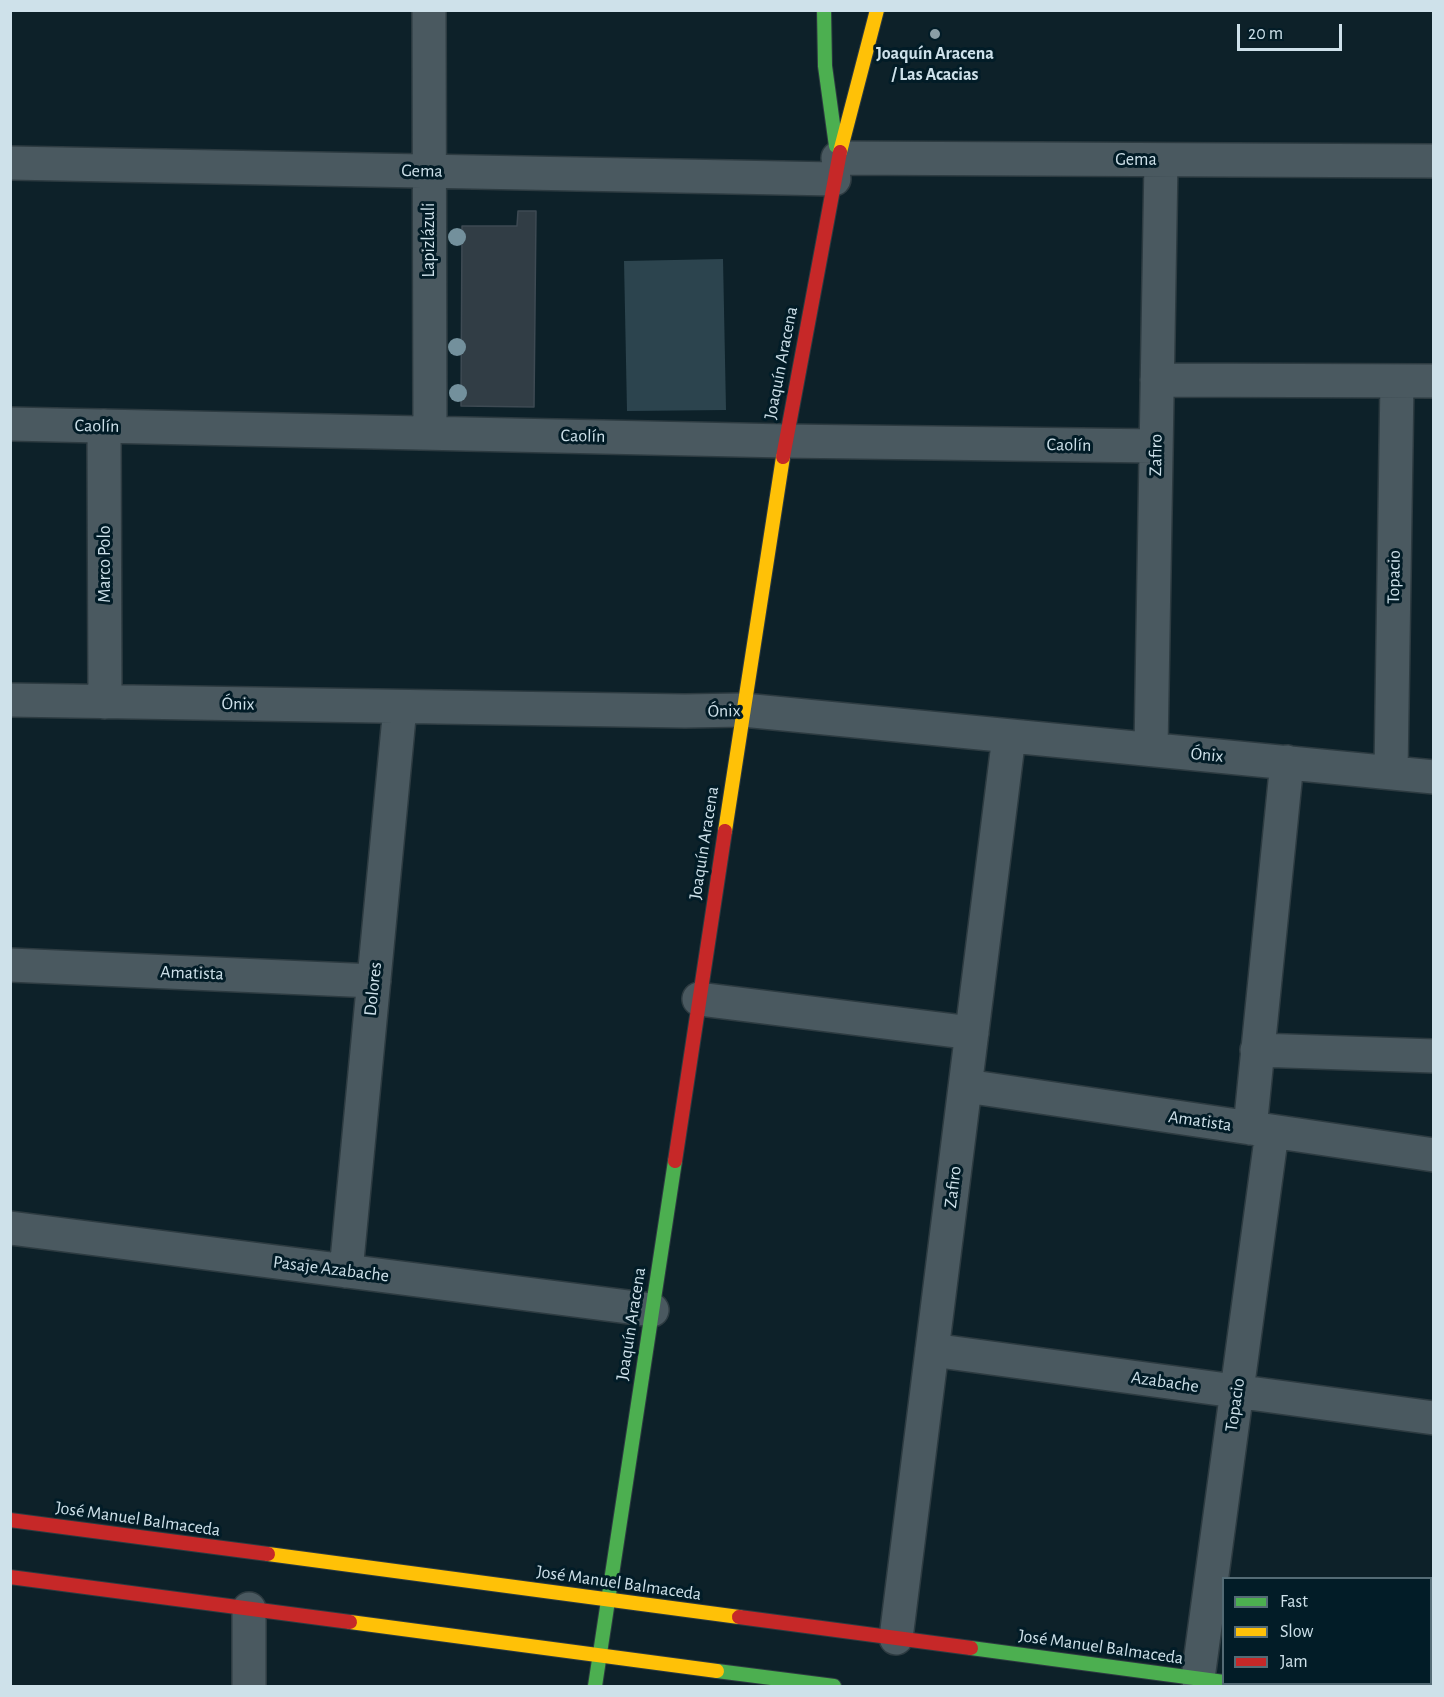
<!DOCTYPE html>
<html>
<head>
<meta charset="utf-8">
<style>
  body { margin:0 }
  #map { position:relative; width:1444px; height:1697px; overflow:hidden; background:#0d2129; font-family:"Alegreya Sans",sans-serif }
  canvas { display:block }
  .frame { position:absolute; inset:0; border:12px solid #cee1ea; pointer-events:none }
  .legend { position:absolute; left:1222px; top:1577px; width:210px; height:108px; box-sizing:border-box; background:#021c27; border:2px solid #546b75; margin:0; padding:8px 10px; list-style:none; font-size:18px; color:#cee1ea }
  .legend li { display:flex; align-items:center; gap:12px; height:30px }
  .legend b { width:30px; border:2px solid #546b75 }
  .scale { position:absolute; left:1237px; top:24px; width:105px; height:27px; box-sizing:border-box; border:3px solid #cee1ea; border-top:0; padding-left:8px; font-size:18px; line-height:21px; white-space:nowrap; color:#cee1ea; -webkit-text-stroke:4px #021c27; paint-order:stroke }
</style>
</head>
<body>
<div id="map">
<canvas width="1444" height="1697"></canvas>
<div class="frame"></div>
<ul class="legend">
<li><b style="height:8px;background:#4caf50"></b>Fast</li>
<li><b style="height:8px;background:#ffc107"></b>Slow</li>
<li><b style="height:8px;background:#c62828"></b>Jam</li>
</ul>
<div class="scale">20 m</div>
</div>
<script>
const ctx = document.querySelector('canvas').getContext('2d');
ctx.lineJoin = 'round';
function fillPath(path, color) { ctx.fillStyle = color; ctx.fill(path, 'evenodd'); }
function stroke(path, color, width, dash) { ctx.strokeStyle = color; ctx.lineWidth = width; ctx.lineCap = dash ? 'butt' : 'round'; ctx.setLineDash(dash || []); ctx.stroke(path); }
function drawText(font, color, halo, rows, align = 'center') {
  ctx.font = font + ' "Alegreya Sans",sans-serif'; ctx.lineWidth = 6; ctx.setLineDash([]); ctx.textBaseline = 'middle'; ctx.strokeStyle = halo; ctx.fillStyle = color; for (const [text, x, y, turn = 0] of rows) {
    ctx.save(); ctx.translate(x, y); ctx.rotate((+turn || 0) * Math.PI / 180); ctx.textAlign = isNaN(turn) ? turn : align; if (halo) ctx.strokeText(text, 0, 0); ctx.fillText(text, 0, 0); ctx.restore();
  }
}
const green = new Path2D(`
  M723,259L726,410L627,411L624,261Z`);
const building = new Path2D(`
  M518,211H536L534,407L461,406L462,226H517Z`);
const street = new Path2D(`
  M429,10L430,433
  M838,158L1434,161
  M10,163L834,179
  M1157,380L1434,381
  M10,424L785,441L1156,446
  M104,426L105,702
  M10,700L685,711L743,710L1434,777
  M1151,749L1161,160
  M1391,772L1397,381
  M10,965L374,981
  M699,999L972,1033
  M1257,1050L1434,1056
  M966,1086L1434,1155
  M1250,1128L1287,762
  M10,1228L652,1310
  M346,1271L400,707
  M932,1350L1434,1418
  M896,1638L1009,736
  M1198,1678L1272,1132
  M249,1686V1609`);
const fast = new Path2D(`
  M824,10L825,66L836,146
  M971,1648L1224,1682
  M717,1671L834,1686
  M1238,1684L1261,1686
  M595,1686L675,1161`);
const slow = new Path2D(`
  M840,152L877,10
  M725,831L783,457
  M268,1554L739,1617
  M350,1622L717,1671`);
const jam = new Path2D(`
  M783,457L840,152
  M675,1161L725,831
  M10,1520L268,1554
  M10,1577L350,1622
  M739,1617L971,1648`);
const trees = [
  [457,237],
  [457,347],
  [458,393]
];
const markers = [
  [935,34,6,"#8a9ea6"]
];
const poiNames = [
  ["Joaquín Aracena",935,54],
  ["/ Las Acacias",935,75]
];
const streetNames = [
  ["Gema",1136,160],
  ["Gema",422,171,1],
  ["Lapizlázuli",429,240,-90],
  ["Joaquín Aracena",781,363,-79],
  ["Caolín",97,426,1],
  ["Caolín",583,436,1],
  ["Caolín",1069,445,1],
  ["Zafiro",1156,455,-89],
  ["Marco Polo",105,564,-90],
  ["Topacio",1394,577,-89],
  ["Ónix",238,704,1],
  ["Ónix",724,711,-1],
  ["Ónix",1207,755,5],
  ["Joaquín Aracena",704,843,-81],
  ["Amatista",192,973,2],
  ["Dolores",373,989,-84],
  ["Amatista",1200,1121,8],
  ["Zafiro",953,1187,-83],
  ["Pasaje Azabache",331,1269,7],
  ["Joaquín Aracena",631,1324,-81],
  ["Azabache",1165,1382,8],
  ["Topacio",1235,1405,-82],
  ["José Manuel Balmaceda",138,1519,8],
  ["José Manuel Balmaceda",619,1583,8],
  ["José Manuel Balmaceda",1101,1647,8]
];
fillPath(green, '#2c444e');
fillPath(building, '#313d45');
stroke(building, '#3e4a53', 1.5);
stroke(street, '#2d3b41', 36);
stroke(fast, '#2d3b41', 16);
stroke(slow, '#2d3b41', 16);
stroke(jam, '#2d3b41', 16);
stroke(street, '#4a5960', 33);
stroke(fast, '#4caf50', 14);
stroke(slow, '#ffc107', 14);
stroke(jam, '#c62828', 14);
ctx.fillStyle = '#73909c';
for (const [x, y] of trees) { ctx.beginPath(); ctx.arc(x, y, 9, 0, 2 * Math.PI); ctx.fill(); }
for (const [x, y, r, color] of markers) { const dot = new Path2D(); dot.arc(x, y, r, 0, 2 * Math.PI); ctx.fillStyle = color; ctx.fill(dot); stroke(dot, '#021c27', 2); }
drawText('bold 18px', '#cee1ea', '#021c27', poiNames);
drawText('18px', '#cee1ea', '#021c27', streetNames);
</script>
</body>
</html>
